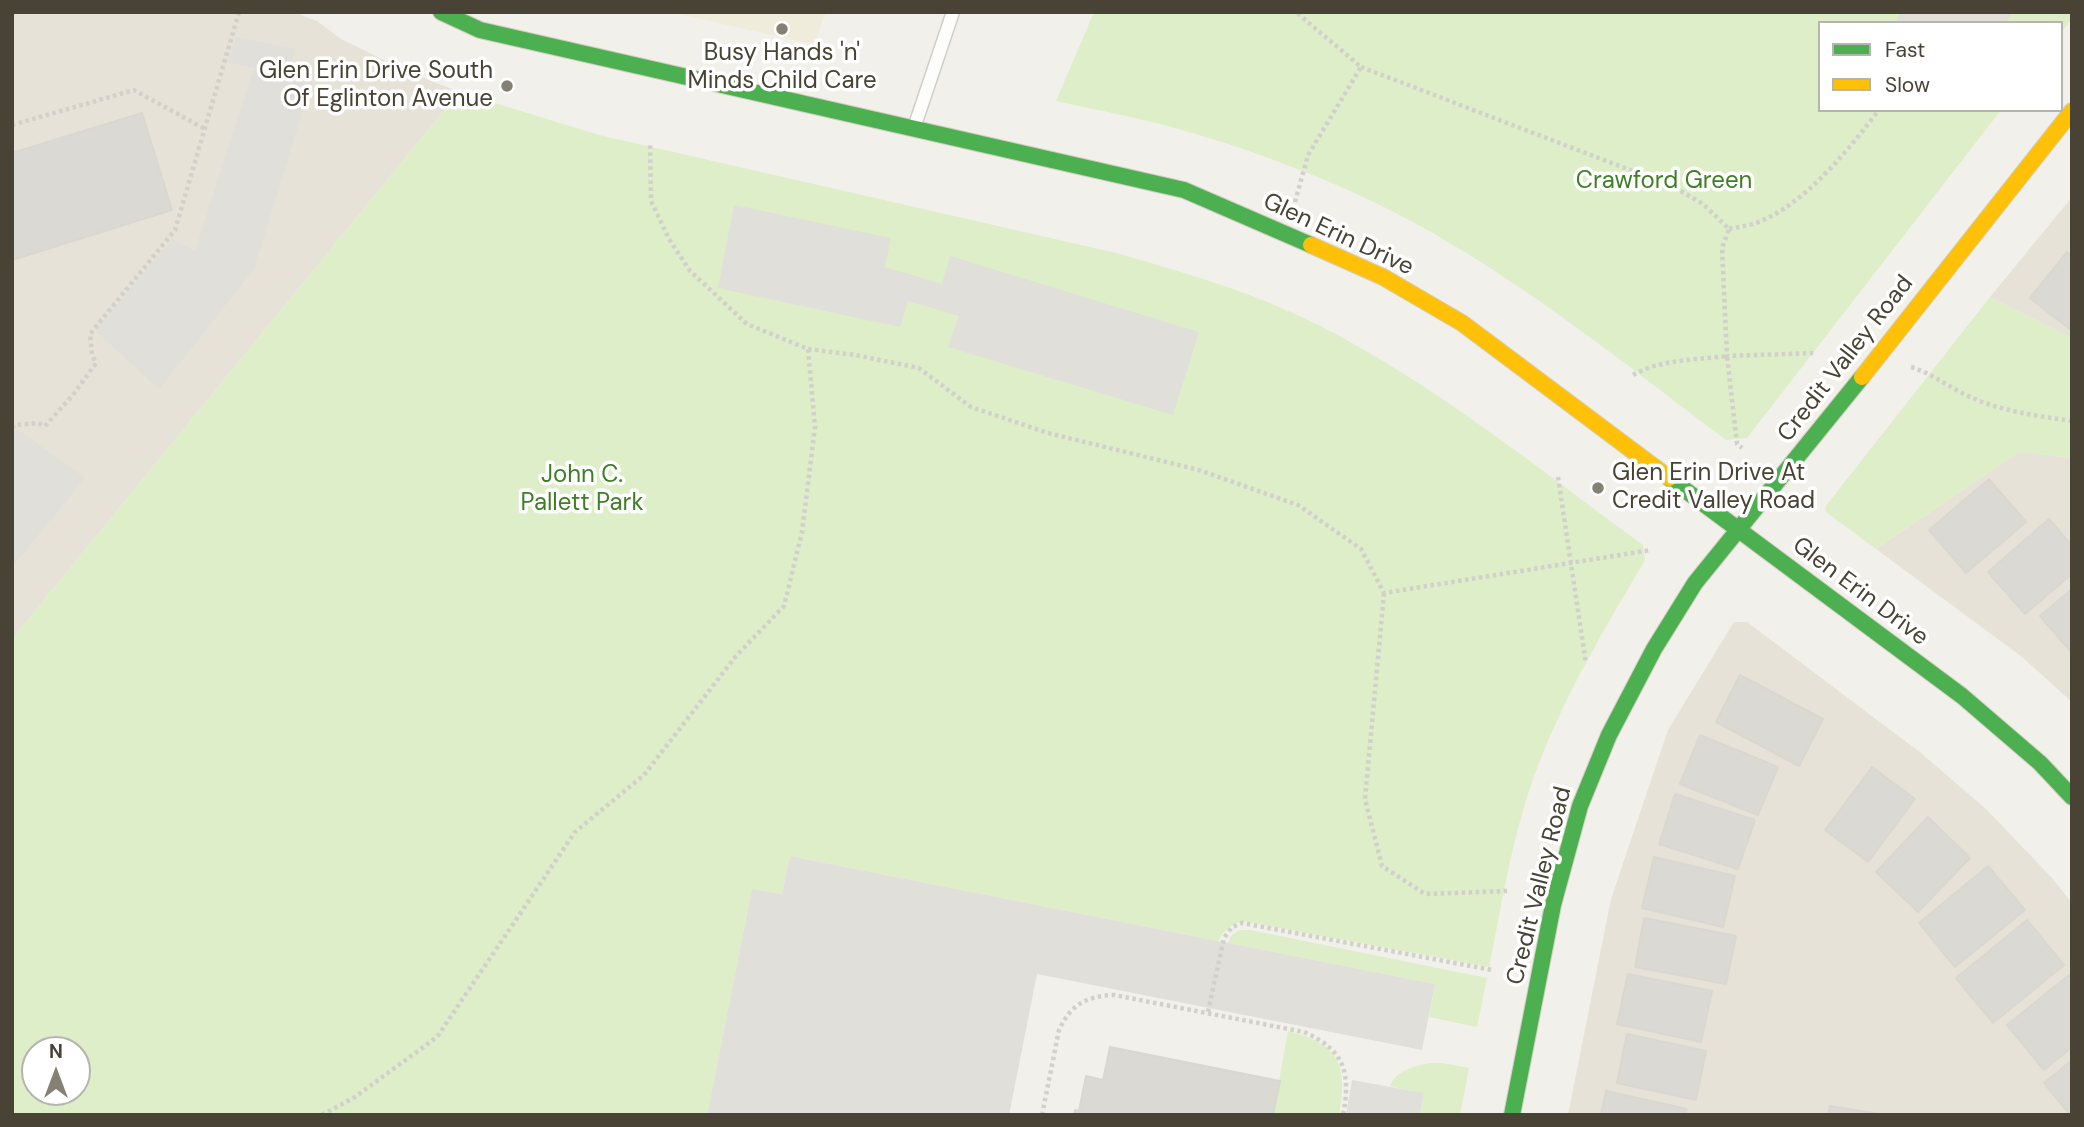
<!DOCTYPE html>
<html>
<head>
<meta charset="utf-8">
<style>
  body { margin:0 }
  #map { position:relative; width:2084px; height:1127px; overflow:hidden; background:#f2f0ea; font-family:"DM Sans",sans-serif }
  canvas { display:block }
  .frame { position:absolute; inset:0; border:14px solid #494335; pointer-events:none }
  .legend { position:absolute; left:1818px; top:21px; width:245px; height:91px; box-sizing:border-box; background:#fff; border:2px solid #b6b4ae; margin:0; padding:9px 12px; list-style:none; font-size:21px; color:#494335 }
  .legend li { display:flex; align-items:center; gap:14px; height:35px }
  .legend b { width:35px; border:2px solid #b6b4ae }
  .north { position:absolute; left:21px; top:1036px; width:70px; height:70px; box-sizing:border-box; background:#fff; border:2px solid #b6b4ae; border-radius:50%; rotate:0deg; font-size:19px; font-weight:700; line-height:28px; text-align:center; color:#494335 }
  .north::after { content:''; display:block; margin:auto; width:24px; height:32px; background:#848074; clip-path:polygon(50% 0,100% 100%,50% 72%,0 100%) }
</style>
</head>
<body>
<div id="map">
<canvas width="2084" height="1127"></canvas>
<div class="frame"></div>
<ul class="legend">
<li><b style="height:9px;background:#4caf50"></b>Fast</li>
<li><b style="height:9px;background:#ffc107"></b>Slow</li>
</ul>
<div class="north">N</div>
</div>
<script>
const ctx = document.querySelector('canvas').getContext('2d');
ctx.lineJoin = 'round';
function fillPath(path, color) { ctx.fillStyle = color; ctx.fill(path, 'evenodd'); }
function stroke(path, color, width, dash) { ctx.strokeStyle = color; ctx.lineWidth = width; ctx.lineCap = dash ? 'butt' : 'round'; ctx.setLineDash(dash || []); ctx.stroke(path); }
function drawText(font, color, halo, rows, align = 'center') {
  ctx.font = font + ' "DM Sans",sans-serif'; ctx.lineWidth = 7; ctx.setLineDash([]); ctx.textBaseline = 'middle'; ctx.strokeStyle = halo; ctx.fillStyle = color; for (const [text, x, y, turn = 0] of rows) {
    ctx.save(); ctx.translate(x, y); ctx.rotate((+turn || 0) * Math.PI / 180); ctx.textAlign = isNaN(turn) ? turn : align; if (halo) ctx.strokeText(text, 0, 0); ctx.fillText(text, 0, 0); ctx.restore();
  }
}
const residential = new Path2D(`
  M12,12H293L317,21L341,39L404,70L459,92L12,639Z
  M2072,197V338L1990,297Z
  M2019,452L2072,458V702L2022,657L1876,549Z
  M1734,622H1747L1921,753L1986,809L2053,879L2072,903V1115H1568L1611,899L1668,730Z`);
const education = new Path2D(`
  M671,12H826L814,45Z`);
const green = new Path2D(`
  M1094,12H2072V19L2061,33V23H1820V110H2001L1747,438L1726,440C1613,355 1502,264 1374,202C1311,172 1243,147 1175,128C1136,117 1096,110 1056,101Z
  M459,92L599,135L1116,253C1183,272 1249,291 1312,322C1431,381 1536,467 1643,545L1645,560C1595,645 1544,729 1519,825C1506,872 1499,920 1489,967L1243,921C1231,924 1224,931 1218,941L790,856L782,894L752,889L707,1115H12V639ZM35,1050H77V1092H35Z
  M1990,297L2072,338V458L2019,452L1876,549L1826,512L1825,507Z
  M1239,930H1250L1487,978L1477,1027L1429,1017L1435,984L1228,943L1231,936Z
  M1288,1031C1338,1043 1349,1065 1339,1115H1273Z
  M1430,1063H1442L1469,1068L1460,1115H1420L1424,1094L1390,1086C1396,1070 1415,1066 1430,1063Z`);
const parking = new Path2D(`
  M1901,12H2013L2005,23H1895Z
  M236,37L295,49L291,65L315,71L254,269L159,389L96,331L172,239L195,251L254,68L228,62Z
  M734,205L891,238L885,267L942,284L950,256L1199,332L1173,415L948,347L959,316L908,301L900,327L718,288Z
  M17,429L85,478L12,567V435Z
  M790,856L1435,984L1422,1050L1037,974L1009,1115H707L752,889L782,894Z
  M1352,1080L1424,1093L1420,1115H1346Z`);
const building = new Path2D(`
  M142,113L172,210L12,260V153Z
  M2067,252L2072,256V331L2030,298Z
  M1989,479L2026,522L1966,573L1929,530Z
  M2049,519L2072,546V574L2025,614L1988,572Z
  M2072,589V653L2040,616Z
  M1740,675L1823,719L1799,766L1716,722Z
  M1700,735L1778,767L1758,815L1680,784Z
  M1872,767L1915,799L1868,862L1825,830Z
  M1675,794L1755,820L1738,869L1659,844Z
  M1928,817L1970,858L1918,912L1876,872Z
  M1654,857L1735,876L1723,927L1642,908Z
  M1988,866L2025,910L1955,967L1919,923Z
  M1644,918L1736,936L1726,984L1635,967Z
  M2027,920L2064,965L1993,1023L1956,978Z
  M1628,974L1712,991L1701,1042L1617,1024Z
  M2069,975L2072,978V1047L2044,1070L2007,1025Z
  M1627,1034L1706,1051L1696,1100L1617,1083Z
  M1110,1047L1280,1081L1273,1115H1074L1075,1110L1079,1111L1086,1076L1103,1080Z
  M2072,1060V1115H2070L2044,1083Z
  M1606,1091L1687,1109L1685,1115H1601Z
  M1830,1106L1880,1114L1828,1115Z`);
const path = new Path2D(`
  M1361,67L1672,186L1703,204L1729,229L1722,248L1727,356L1816,353
  M12,125L134,90L205,129
  M1295,202L1308,155L1361,67L1296,12
  M1729,229C1738,227 1747,226 1756,223C1805,205 1848,150 1879,110
  M808,349L855,355L919,368L971,407L1048,433L1199,470L1298,505L1361,549L1384,593L1651,550
  M1911,367C1934,374 1952,390 1975,399C2005,412 2039,416 2072,421
  M1633,375C1661,359 1696,360 1727,356L1737,444L1742,448
  M12,428L15,425L38,423L45,426L72,396L96,363L92,355L90,334L175,230L239,12
  M1558,477L1586,664
  M1384,593L1365,799L1382,866L1425,894L1507,891
  M1208,1012L1224,938L1232,927L1242,923L1492,970
  M322,1115L355,1097L437,1037L575,832L644,775L736,656L784,606L802,532L815,427L808,349L747,324L690,271L669,239L651,201L650,143
  M1042,1115L1059,1030C1071,1004 1087,996 1114,995L1304,1032C1345,1050 1351,1073 1343,1115`);
const lane = new Path2D(`
  M915,125L953,12`);
const fast = new Path2D(`
  M441,12L480,30L1184,190L1311,245
  M1669,478L1962,696L2040,763L2072,797
  M1512,1115L1553,905L1580,806L1609,735L1654,649L1695,583L1862,377`);
const slow = new Path2D(`
  M1311,245L1383,277L1462,323L1669,478
  M1862,377L2072,111`);
const markers = [
  [782,29,7,"#848074"],
  [507,86,7,"#848074"],
  [1598,488,7,"#848074"]
];
const poiNames = [
  ["Busy Hands 'n'",782,54],
  ["Minds Child Care",782,82],
  ["Glen Erin Drive South",493,72,"right"],
  ["Of Eglinton Avenue",493,100,"right"],
  ["Glen Erin Drive At",1612,474,"left"],
  ["Credit Valley Road",1612,502,"left"]
];
const parkNames = [
  ["Crawford Green",1664,182],
  ["John C.",582,476],
  ["Pallett Park",582,504]
];
const streetNames = [
  ["Glen Erin Drive",1338,235,25],
  ["Credit Valley Road",1846,359,-52],
  ["Glen Erin Drive",1860,592,37],
  ["Credit Valley Road",1540,886,-76]
];
fillPath(residential, '#e6e2d7');
fillPath(education, '#f0ecdc');
fillPath(green, '#ddeec8');
fillPath(parking, '#e1dfda');
fillPath(building, '#dbd9d3');
stroke(building, '#dad7d0', 2);
stroke(lane, '#d0cec8', 15);
stroke(fast, '#d2cec1', 18);
stroke(slow, '#d2cec1', 18);
stroke(path, '#d2d0ca', 4.5, [3.5, 3.5]);
stroke(lane, '#fdfdfc', 12);
stroke(fast, '#4caf50', 16);
stroke(slow, '#ffc107', 16);
for (const [x, y, r, color] of markers) { const dot = new Path2D(); dot.arc(x, y, r, 0, 2 * Math.PI); ctx.fillStyle = color; ctx.fill(dot); stroke(dot, '#fff', 2.5); }
drawText('24px', '#494335', '#fff', poiNames);
drawText('24px', '#3f7f24', '#fff', parkNames);
drawText('24px', '#494335', '#fff', streetNames);
</script>
</body>
</html>
